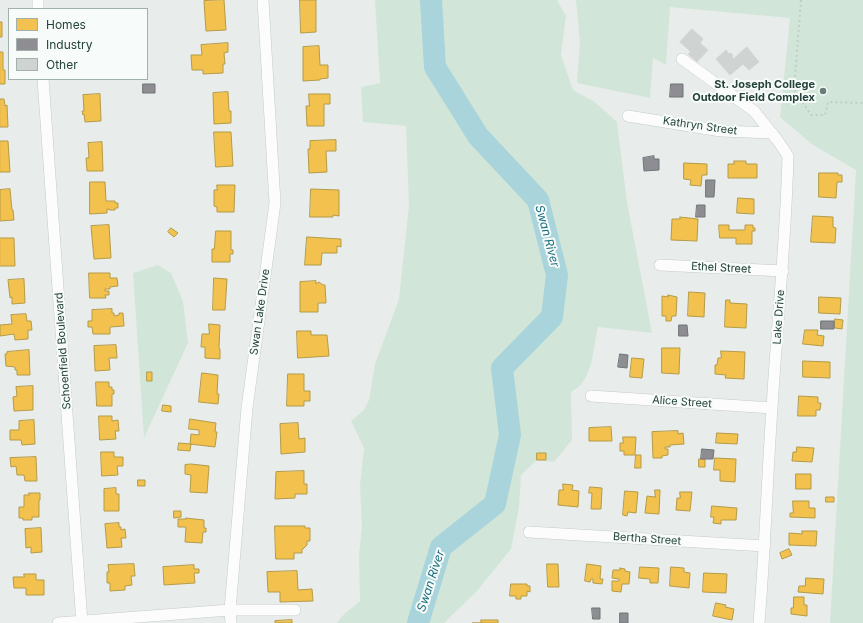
<!DOCTYPE html>
<html>
<head>
<meta charset="utf-8">
<style>
  body { margin:0 }
  #map { position:relative; width:863px; height:623px; overflow:hidden; background:#e8edeb; font-family:Inter,sans-serif }
  canvas { display:block }
  .legend { position:absolute; left:8px; top:8px; width:140px; height:72px; box-sizing:border-box; background:#f7fbf9; border:1px solid #a3b1ad; margin:0; padding:5px 7px; list-style:none; font-size:12px; color:#24423a }
  .legend li { display:flex; align-items:center; gap:8px; height:20px }
  .legend b { width:20px; border:1px solid #a3b1ad }
</style>
</head>
<body>
<div id="map">
<canvas width="863" height="623"></canvas>
<ul class="legend">
<li><b style="height:11px;background:#f2c14e"></b>Homes</li>
<li><b style="height:11px;background:#8d8d92"></b>Industry</li>
<li><b style="height:11px;background:#cfd4d2"></b>Other</li>
</ul>
</div>
<script>
const ctx = document.querySelector('canvas').getContext('2d');
ctx.lineJoin = 'round';
function fillPath(path, color) { ctx.fillStyle = color; ctx.fill(path, 'evenodd'); }
function stroke(path, color, width, dash) { ctx.strokeStyle = color; ctx.lineWidth = width; ctx.lineCap = dash ? 'butt' : 'round'; ctx.setLineDash(dash || []); ctx.stroke(path); }
function drawText(font, color, halo, rows, align = 'center') {
  ctx.font = font + ' Inter,sans-serif'; ctx.lineWidth = 4; ctx.setLineDash([]); ctx.textBaseline = 'middle'; ctx.strokeStyle = halo; ctx.fillStyle = color; for (const [text, x, y, turn = 0] of rows) {
    ctx.save(); ctx.translate(x, y); ctx.rotate((+turn || 0) * Math.PI / 180); ctx.textAlign = isNaN(turn) ? turn : align; if (halo) ctx.strokeText(text, 0, 0); ctx.fillText(text, 0, 0); ctx.restore();
  }
}
const green = new Path2D(`
  M375,0H557L566,16L561,55L573,90L595,102L617,122L627,202L652,333L598,327C593,348 593,382 571,392L572,440L554,462L537,460L521,475L519,507L511,549L477,591L444,623H337C343,613 352,609 360,601L359,555L362,527L360,485L364,448L351,421L364,410L369,400L375,364L399,299L409,205L406,126L363,122L361,87L380,83Z
  M576,0H863V623H830L856,170L813,145L780,117L790,18L670,7L666,65L653,58L650,98L577,83L580,43Z
  M158,265L171,273L183,301L188,343L144,438L133,273Z`);
const homes = new Path2D(`
  M224,0L226,30L206,31L204,1Z
  M300,0H316V32L301,33Z
  M0,22H2V37H0Z
  M228,43V52L224,53L225,64H223V73L203,74V70H192L191,55H202L201,45Z
  M319,46L320,65H328V78L320,79V80L303,81V47Z
  M0,52H3V70H5V84H0Z
  M228,92L229,111H231V123L214,124L213,93Z
  M100,94L101,121L85,122L84,114L83,115L82,111H84L83,95Z
  M309,94H330V104H324V126H307L306,106H309Z
  M0,99H4L5,106L7,105L8,127H0Z
  M214,132H231L233,166L216,167Z
  M336,140V151H326L327,172L309,173L308,149H310V141Z
  M0,141H8L10,172H0Z
  M102,142L103,171H87L86,158H89L88,143Z
  M734,161H746V164H757V178H728V164H734Z
  M684,163L707,164V175H702L701,186L690,185L691,180L684,179Z
  M819,173H838V175H842V182H837L836,198L819,197Z
  M90,182H105L106,201H115V203H118V208H115V210H109V209H107V213L90,214Z
  M217,185H235L234,212H217V207L214,206V190H217Z
  M10,189L12,210H13L14,220L0,221V190Z
  M311,189L339,190V216L333,215V217H310Z
  M738,198L754,199V214L737,213Z
  M813,216L833,217V227L836,228L835,243L811,242Z
  M680,217L698,219L697,241L671,240L672,219H680Z
  M109,225L111,258L94,259L91,226Z
  M719,225H729V230H745V225H753V228H755V231H752V244H736V238H720Z
  M171,228L178,233L174,237L168,232Z
  M216,231H231V250H233V254H230V262H212V249H214Z
  M307,237L341,239V247L337,246V253H322L321,265H305Z
  M0,238H14L15,266H0Z
  M89,273H110V278H117L118,286L110,287V289H105V291H109V295H105L106,298H90Z
  M214,278L227,279L225,310H213Z
  M24,279L25,303L12,304V297L10,298L8,280Z
  M316,281V284L319,282L323,285H325L326,303H318V312H300V282Z
  M689,292L705,293L704,317L688,316Z
  M668,295L677,297L676,316H672L671,321H666V316H662V296L668,297Z
  M819,297L841,298L840,314L819,313Z
  M726,300H730V303L747,304L746,328L725,327Z
  M112,309V313H114V316L119,315V313H123L124,326L110,327V334H93L92,327H88V321H92V310Z
  M26,314L27,321H31L32,330H28V339L15,340L14,334L0,336V325L12,324L11,315Z
  M835,319L843,320L842,329L835,328Z
  M209,324L220,325L219,348L220,349V359L205,358V347H201L202,334H209Z
  M805,330H818L817,335L824,336L823,346L803,344Z
  M297,331H311V335H327L329,356L298,358Z
  M116,345L117,358H109L110,370L95,371L94,346Z
  M662,348H680L679,374L662,373Z
  M29,350L30,375H17V370H15V367L6,366L5,354H7V352Z
  M721,351L745,352L744,379L725,378L726,375L715,374V365H717L718,358H721Z
  M632,358L644,359L642,378L630,377Z
  M803,361L830,362V378L803,377Z
  M147,372H152V381H147Z
  M202,373L218,375L217,394H219L218,404L199,402Z
  M288,374H304V391H310V401H304V406H287Z
  M96,382H109V387H112V390H114V394H112V406H97Z
  M33,386V410L14,411L13,397L17,396L16,387Z
  M799,396L818,397V403H821L820,410H816V416H798Z
  M163,405L171,406V412L162,411Z
  M99,416H112V421L118,420L119,431H115L116,439L100,440Z
  M190,419L216,423L215,432H217L215,447L190,444L191,434L199,435V430L189,429Z
  M34,420L35,444L22,445L21,440H10V430H19V421Z
  M298,423L299,439L305,438V452L281,454L280,424Z
  M611,427L612,441H589V428Z
  M678,431V434L683,433L684,444L670,445V447H665V449H668V455L662,456V458H653L652,432Z
  M717,433L738,434L737,444L716,443Z
  M623,437H636L635,455H624V451H620V443H623Z
  M179,443L191,444L190,451L178,450Z
  M797,447L814,448L812,462L792,461L793,452H796Z
  M101,452H114V457H123V466H117L118,475L102,476Z
  M537,453H546V460H537Z
  M636,455H641V468H635Z
  M36,457L37,481H25L24,475H17L16,466L11,467L10,458Z
  M715,458L736,459L735,482L720,481V470H714Z
  M699,459H705V467H699Z
  M191,464L209,466L207,493L190,492L191,475L185,474V465Z
  M304,471V484H307V494H295V498L275,499L276,472Z
  M796,474H811V489H796Z
  M138,480H145V486H138Z
  M563,484L573,485L572,490L579,491L578,507L558,505L559,490H563Z
  M590,487L602,488L601,509H591L592,493H589Z
  M116,488V494H119V511H104V489Z
  M655,490H660L659,514L645,513L647,496L655,497Z
  M625,491L638,492L636,513L628,512L627,516L623,515Z
  M680,492H692L690,511L676,510L677,498H680Z
  M29,493H40V500H39V517H32V520H23V518H19V507H24V495H29Z
  M826,497H834V502H826Z
  M793,501H809V508H815V518L790,517V513H793Z
  M712,506L737,508L736,520H721V524L713,523L714,517H711Z
  M174,511H181V517L174,518Z
  M186,518L204,520V528H206V532H203L202,543L185,542L186,527H178V519H186Z
  M119,523V527H121V530L125,529L126,538H121L122,547L107,548L105,524Z
  M275,526H305V528H310V541H307V545L303,549H302V553H294V559H276Z
  M41,528L42,552L31,553V547L26,548L25,529Z
  M802,531H817L816,546L789,545V533L802,534Z
  M789,549L792,555L782,559L780,553Z
  M134,564L135,576H131L132,585L125,586V590L110,591V583H107V572H109L108,565Z
  M547,564H558L559,587H548Z
  M587,564L601,566L600,579H603L602,584L593,583V579H591L590,582L585,581Z
  M194,565V569H199V573H194L195,583L164,585L163,567Z
  M640,567L659,568L658,583H650V579L639,578Z
  M671,567L684,568V572L690,573L689,588L670,586Z
  M620,568L625,569V571L630,572L629,584H622L621,592L612,591V581H619V579L612,578L613,570H620Z
  M297,571L298,590L312,589L313,601L280,602V592H268L267,572Z
  M704,573L727,574L726,593L703,592Z
  M24,574H36V580H44V595H26V588H14L13,577H24Z
  M806,578L824,579L823,594L798,592L799,586H805Z
  M511,584H527V586H530V592L527,591V596H521V599H516V596H510Z
  M794,597H804V605H807V616L791,614V608H793Z
  M716,603L726,605L725,607L734,609L732,620L713,616Z
  M292,620V623H275V621Z
  M481,620H498V623H472H481Z`);
const industry = new Path2D(`
  M143,84H155V93H143Z
  M671,84H683V97H670Z
  M654,156V159H659V170L644,171L643,158Z
  M706,180H715L714,197H706Z
  M697,205H705V217H696Z
  M821,321H834V329H821Z
  M679,325H687L688,336H679Z
  M620,354L628,355L627,368L618,367Z
  M702,449L714,450L713,459H701Z
  M592,608H600V619H593Z
  M620,613H628V623H620Z`);
const river = new Path2D(`
  M418,623L441,547L495,504L510,435L502,368L552,317L557,275L538,200L478,136L435,67L431,0`);
const building = new Path2D(`
  M692,29L703,39L700,43L708,50L697,62L688,54L691,52L680,42Z
  M747,47L759,62L749,70L743,64L730,75L716,59L726,50L729,54L731,53L733,56L732,57L733,59Z`);
const path = new Path2D(`
  M801,0L794,89L811,115H825L828,102L863,103`);
const minor = new Path2D(`
  M38,0V9
  M682,59L754,111L778,141L788,156C786,240 777,324 772,408C767,480 765,551 759,623
  M43,79L82,623
  M628,116L721,131L772,133
  M660,265L783,271
  M591,396L772,408
  M529,532L765,546
  M58,623L230,610H295
  M231,623L230,610L247,408L275,203L263,0`);
const markers = [
  [823,91,4,"#697e78"]
];
const poiNames = [
  ["St. Joseph College",815,85],
  ["Outdoor Field Complex",815,98]
];
const streetNames = [
  ["Kathryn Street",700,126,8],
  ["Ethel Street",721,268,3],
  ["Swan Lake Drive",260,312,-82],
  ["Lake Drive",779,317,-86],
  ["Schoenfield Boulevard",63,351,-94],
  ["Alice Street",682,402,4],
  ["Bertha Street",647,539,4]
];
const waterNames = [
  ["Swan River",547,236,75],
  ["Swan River",431,581,-72]
];
fillPath(green, '#d1e6d8');
fillPath(homes, '#f2c14e');
stroke(homes, '#b49b48', 1);
fillPath(industry, '#8d8d92');
stroke(industry, '#6e7678', 1);
stroke(river, '#a9d4db', 22);
fillPath(building, '#cfd4d2');
stroke(building, '#d1d6d4', 1);
stroke(minor, '#c5cac8', 12);
stroke(path, '#c3ccca', 2, [2, 3]);
stroke(minor, '#fcfcfc', 11);
for (const [x, y, r, color] of markers) { const dot = new Path2D(); dot.arc(x, y, r, 0, 2 * Math.PI); ctx.fillStyle = color; ctx.fill(dot); stroke(dot, '#f7fbf9', 1.5); }
drawText('bold 11px', '#24423a', '#f7fbf9', poiNames, 'right');
drawText('11px', '#24423a', '#f7fbf9', streetNames);
drawText('italic 12px', '#1c6f80', '#f7fbf9', waterNames);
</script>
</body>
</html>
